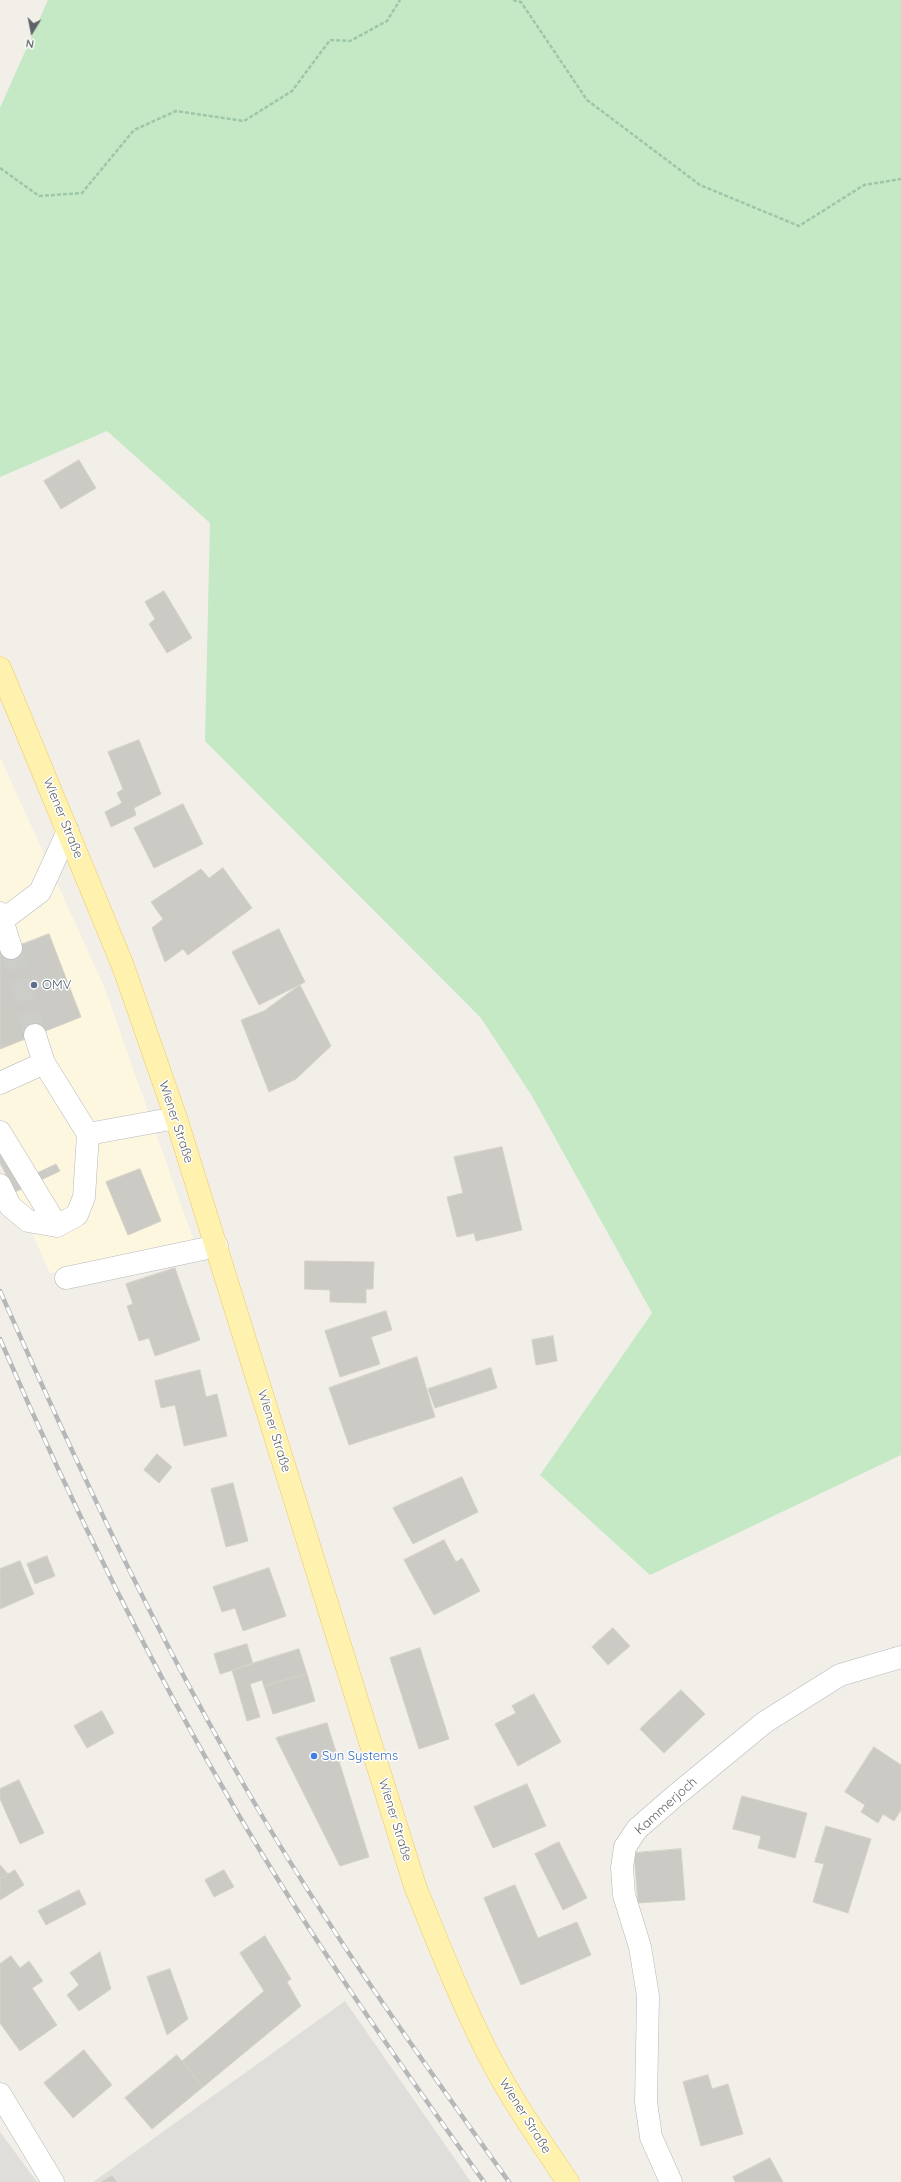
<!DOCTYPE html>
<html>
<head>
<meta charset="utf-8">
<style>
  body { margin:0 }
  #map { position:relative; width:901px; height:2182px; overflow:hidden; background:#f1efe8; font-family:Quicksand,sans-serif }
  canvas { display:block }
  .north { position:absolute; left:12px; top:12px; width:40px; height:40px; -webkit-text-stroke:3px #fff; paint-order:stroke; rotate:190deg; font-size:11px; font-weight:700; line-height:16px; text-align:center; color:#5f6368 }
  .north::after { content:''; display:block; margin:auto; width:14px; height:18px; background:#5f6368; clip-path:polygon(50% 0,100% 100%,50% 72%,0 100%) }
</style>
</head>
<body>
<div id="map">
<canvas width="901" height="2182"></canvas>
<div class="north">N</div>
</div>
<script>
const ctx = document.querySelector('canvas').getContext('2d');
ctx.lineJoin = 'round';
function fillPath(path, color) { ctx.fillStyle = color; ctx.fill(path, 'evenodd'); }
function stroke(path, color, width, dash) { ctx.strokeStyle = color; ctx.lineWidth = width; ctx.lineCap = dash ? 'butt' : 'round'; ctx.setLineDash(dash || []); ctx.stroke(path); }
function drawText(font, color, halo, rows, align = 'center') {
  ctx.font = font + ' Quicksand,sans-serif'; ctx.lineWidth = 3; ctx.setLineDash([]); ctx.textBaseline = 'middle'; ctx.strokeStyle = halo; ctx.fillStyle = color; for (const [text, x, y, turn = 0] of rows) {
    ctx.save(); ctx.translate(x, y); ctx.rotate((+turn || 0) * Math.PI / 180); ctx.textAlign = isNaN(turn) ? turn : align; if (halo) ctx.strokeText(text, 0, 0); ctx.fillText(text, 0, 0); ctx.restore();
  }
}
const commercial = new Path2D(`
  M0,757L105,989L196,1247L50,1273L0,1162Z`);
const industrial = new Path2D(`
  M345,2001L471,2182H93Z
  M0,2132L37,2182H0Z`);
const green = new Path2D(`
  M48,0H901V1455L650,1575L540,1475L652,1313L532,1096L481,1018L205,741L210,523L107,431L0,477V108Z`);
const building = new Path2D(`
  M79,460L96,488L61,509L44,481Z
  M164,591L192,638L167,653L149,624L155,619L145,602Z
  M139,740L161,794L134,808L136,815L111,827L105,812L122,803L117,793L123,789L108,752Z
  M183,804L203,844L154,868L134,828Z
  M223,868L252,908L188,955L183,949L165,962L152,928L163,919L151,902L201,869L209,878Z
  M279,929L305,982L259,1005L232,952Z
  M49,934L81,1017L0,1049V953Z
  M300,985L331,1046L296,1079L269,1092L241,1020L264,1011Z
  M0,1144L35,1174L56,1164L60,1171L15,1192L0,1163Z
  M502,1147L522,1230L476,1241L474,1233L457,1237L447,1197L463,1193L454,1157Z
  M140,1169L161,1221L128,1235L106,1182Z
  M305,1261L374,1262L373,1289H366V1303L330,1302V1290L305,1289Z
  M175,1268L200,1340L155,1356L149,1338L139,1341L127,1306L133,1304L126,1284Z
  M386,1311L392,1330L371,1337L380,1364L340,1377L325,1331Z
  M553,1336L557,1361L536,1365L532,1340Z
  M417,1357L435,1417L349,1445L329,1388Z
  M491,1368L497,1388L435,1408L428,1389Z
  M200,1370L206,1397L217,1394L227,1436L184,1446L175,1405L161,1408L155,1381Z
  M157,1454L172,1467L159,1483L144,1470Z
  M462,1477L478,1512L413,1544L393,1508Z
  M233,1483L248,1541L226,1547L211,1489Z
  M444,1540L456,1562L462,1558L480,1591L434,1615L404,1560Z
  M47,1556L55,1576L35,1584L27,1564Z
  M20,1561L34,1594L0,1609V1569Z
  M269,1568L286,1616L243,1631L235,1608L222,1612L213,1587Z
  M613,1628L630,1646L608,1665L592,1647Z
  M247,1644L253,1664L220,1674L214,1654Z
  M420,1648L449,1739L419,1749L390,1658Z
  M299,1649L307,1674L264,1686L262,1680L250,1684L260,1717L247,1721L232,1670Z
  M307,1674L315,1701L273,1714L264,1686Z
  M681,1690L705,1714L664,1753L640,1729Z
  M534,1694L561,1742L518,1766L495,1724L516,1713L512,1706Z
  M102,1711L114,1733L87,1748L74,1726Z
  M327,1723L369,1857L340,1866L276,1738Z
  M874,1747L901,1765V1810L894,1821L883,1814L878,1823L861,1812L865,1805L845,1792Z
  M19,1780L44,1833L20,1844L0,1799V1789Z
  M527,1784L546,1826L493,1848L474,1807Z
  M742,1796L807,1813L795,1858L758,1848L761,1836L733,1829Z
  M826,1826L871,1839L848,1913L813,1902L824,1864L815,1862Z
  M559,1842L587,1898L563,1910L535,1854Z
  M681,1849L685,1900L638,1903L634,1853Z
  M0,1865L8,1874L0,1879Z
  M15,1870L24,1885L0,1900V1879Z
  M224,1870L234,1887L214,1897L205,1880Z
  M515,1885L538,1938L577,1922L591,1955L521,1985L484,1898Z
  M79,1890L86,1904L46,1925L38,1911Z
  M265,1936L291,1979L287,1982L301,2006L203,2087L182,2061L264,1991L240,1953Z
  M100,1952L111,1989L79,2011L67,1995L79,1985L70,1973Z
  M11,1956L20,1968L29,1961L43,1981L32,1988L57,2025L20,2051L0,2023V1964Z
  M170,1969L188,2019L167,2035L147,1977Z
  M84,2050L112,2085L73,2118L44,2083Z
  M177,2055L203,2087L152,2129L125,2098Z
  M708,2075L712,2089L728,2084L743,2134L701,2146L683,2082Z
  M770,2158L783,2182H735L733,2177Z
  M112,2176L117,2182H102Z`);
const minorTunnel = new Path2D(`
  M11,948L35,1035`);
const path = new Path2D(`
  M513,0L521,2L587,100L700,185L799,226L864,185L901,179
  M0,168L39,196L82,193L134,130L176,111L244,121L292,91L330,40L350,41L387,21L400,0`);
const minor = new Path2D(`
  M0,913L11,948
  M0,922L40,892L68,831
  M0,1083L44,1063
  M0,1132L57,1226
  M88,1134L176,1118
  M0,1185L10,1206L28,1221L57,1226L77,1215L84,1197L88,1134L44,1063L35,1035
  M66,1278L217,1246
  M0,2094L53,2182
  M671,2182L651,2137L646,2102L648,1996L640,1947L624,1895L622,1868L625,1847L637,1829L675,1796L765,1722L840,1675L901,1657`);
const major = new Path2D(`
  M0,668L123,966L176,1118L415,1886C438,1943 461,2001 489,2056C512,2100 540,2141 568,2182`);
const rail = new Path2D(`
  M0,1291C71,1452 145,1611 232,1764C314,1910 412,2046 509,2182
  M0,1339C69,1499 146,1657 234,1807C310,1937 397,2060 484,2182`);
const markers = [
  [34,985,4,"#5c6f8a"],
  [314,1756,4,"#3f7fe0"]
];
const streetNames = [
  ["Wiener Straße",63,818,68],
  ["Wiener Straße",176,1122,72],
  ["Wiener Straße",274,1431,73],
  ["Kammerjoch",666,1806,-42],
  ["Wiener Straße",395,1820,73],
  ["Wiener Straße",525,2116,58]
];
const serviceNames = [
  ["OMV",42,985]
];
const shopNames = [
  ["Sun Systems",322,1756]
];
fillPath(commercial, '#fef7e0');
fillPath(industrial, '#e0deda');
fillPath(green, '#c5e8c5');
fillPath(building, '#cccac5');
stroke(building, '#d6d1c6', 1);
stroke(minorTunnel, '#ccccc8', 22, [22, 11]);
stroke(minor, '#b5b8bc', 23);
stroke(major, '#f2c960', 23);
stroke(path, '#9cc7a9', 2.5, [4, 2]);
stroke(minor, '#fff', 22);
stroke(major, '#fff2af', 22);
stroke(rail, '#b6b7b8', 4.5);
stroke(rail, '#fff', 3, [9]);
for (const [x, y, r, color] of markers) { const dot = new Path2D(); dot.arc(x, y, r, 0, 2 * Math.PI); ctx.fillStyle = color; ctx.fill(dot); stroke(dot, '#fff', 1.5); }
drawText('13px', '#5f6368', '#fff', streetNames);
drawText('13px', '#4e5e75', '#fff', serviceNames, 'left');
drawText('13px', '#366cbe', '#fff', shopNames, 'left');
</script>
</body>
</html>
